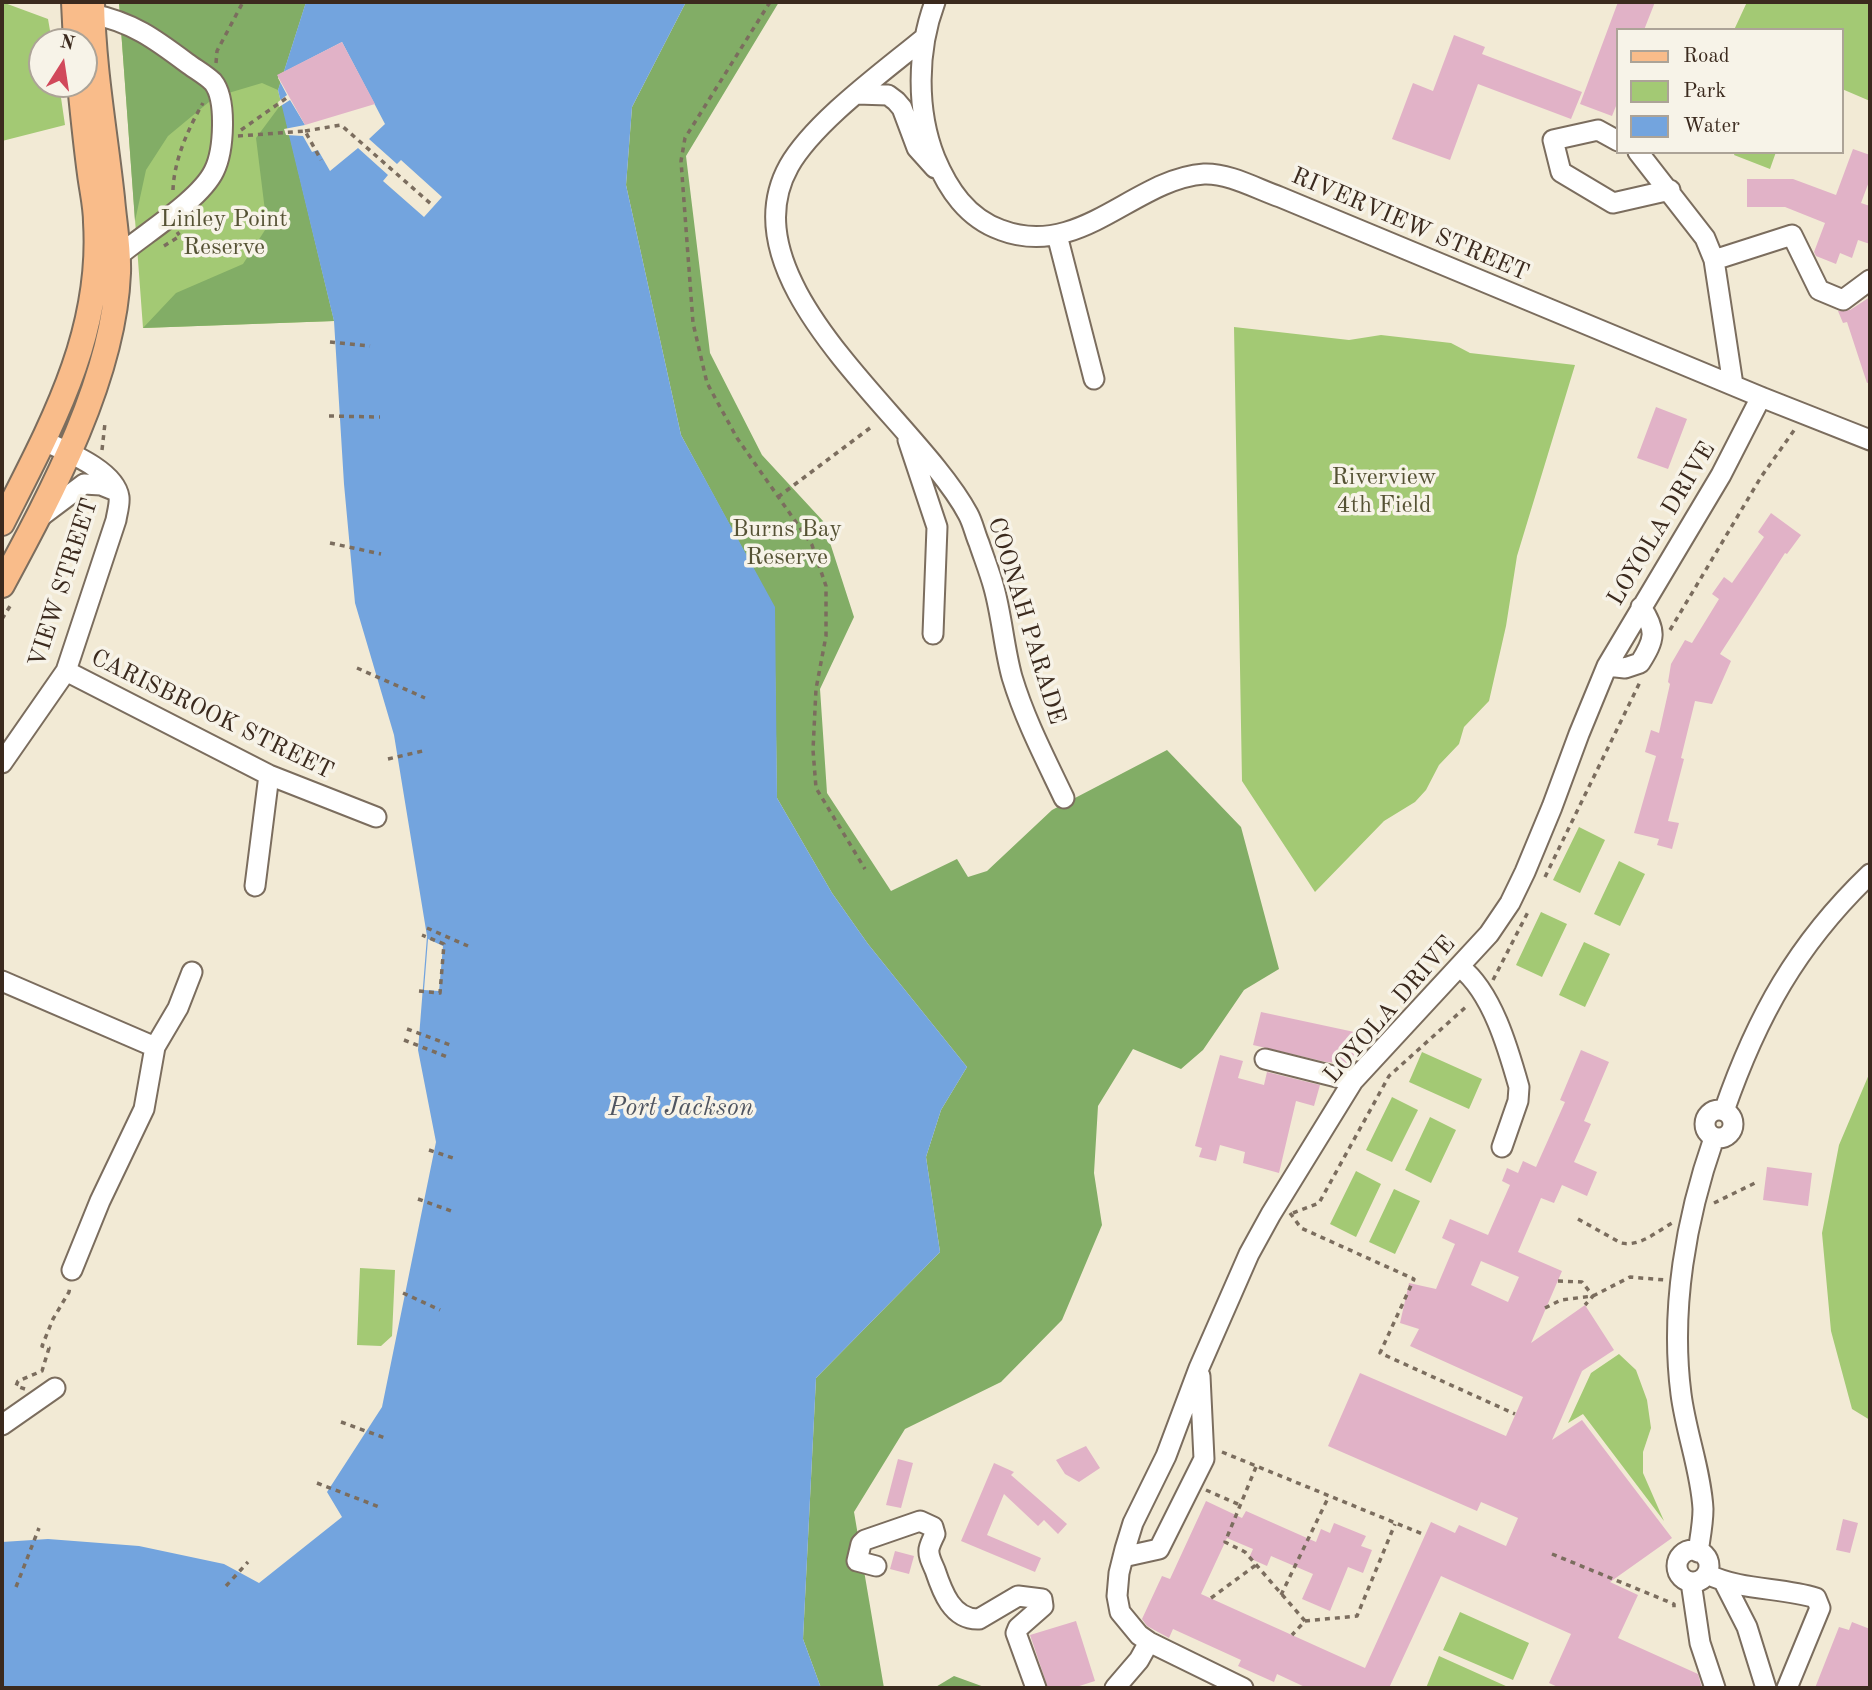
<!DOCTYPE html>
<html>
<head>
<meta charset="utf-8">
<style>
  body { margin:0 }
  #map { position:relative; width:1872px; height:1690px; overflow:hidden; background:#f2ead5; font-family:"Old Standard TT",serif }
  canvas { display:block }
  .frame { position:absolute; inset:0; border:4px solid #3b2a1e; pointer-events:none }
  .legend { position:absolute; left:1616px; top:28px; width:228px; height:126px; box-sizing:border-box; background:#f7f3e8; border:2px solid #aca397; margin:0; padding:9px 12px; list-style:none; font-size:21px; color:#3b2a1e }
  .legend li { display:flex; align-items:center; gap:14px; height:35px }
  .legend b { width:35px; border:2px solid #aca397 }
  .north { position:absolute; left:28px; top:28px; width:70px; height:70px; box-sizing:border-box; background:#f7f3e8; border:2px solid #aca397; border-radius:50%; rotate:12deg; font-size:19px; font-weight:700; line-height:28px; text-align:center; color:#3b2a1e }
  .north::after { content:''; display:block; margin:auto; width:24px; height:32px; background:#d1495b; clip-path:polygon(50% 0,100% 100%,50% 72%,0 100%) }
</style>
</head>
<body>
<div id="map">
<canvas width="1872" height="1690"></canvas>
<div class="frame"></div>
<ul class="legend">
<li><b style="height:9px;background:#f9bc8a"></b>Road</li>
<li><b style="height:19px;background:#a3c974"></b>Park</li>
<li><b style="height:19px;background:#73a4de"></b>Water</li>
</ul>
<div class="north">N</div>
</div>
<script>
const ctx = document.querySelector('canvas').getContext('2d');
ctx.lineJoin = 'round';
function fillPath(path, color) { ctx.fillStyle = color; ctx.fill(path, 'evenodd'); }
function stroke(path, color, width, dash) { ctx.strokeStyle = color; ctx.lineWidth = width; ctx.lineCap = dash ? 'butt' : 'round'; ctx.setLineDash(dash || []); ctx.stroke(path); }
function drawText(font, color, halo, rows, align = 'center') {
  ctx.font = font + ' "Old Standard TT",serif'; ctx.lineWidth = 7; ctx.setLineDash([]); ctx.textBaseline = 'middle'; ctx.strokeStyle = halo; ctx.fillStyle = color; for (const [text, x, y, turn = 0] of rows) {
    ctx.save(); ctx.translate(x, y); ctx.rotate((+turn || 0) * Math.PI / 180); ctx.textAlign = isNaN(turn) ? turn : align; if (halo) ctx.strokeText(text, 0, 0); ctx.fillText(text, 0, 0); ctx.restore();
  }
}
const green = new Path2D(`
  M2,2L48,19L52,42H42V84H59L65,125L2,141Z
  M119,2H306L278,90L334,321L143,328Z
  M1747,2H1870V101L1842,89V30H1734Z
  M1735,152H1776L1770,169L1734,155Z
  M1234,327L1349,340L1381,335L1451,343L1470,353L1575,365L1517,556L1506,626L1489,701L1464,727L1459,744L1439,765L1426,790L1415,802L1384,821L1315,892L1242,781Z
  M1579,827L1605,840L1580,893L1553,880Z
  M1619,861L1645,874L1620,926L1594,914Z
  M1541,912L1567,924L1542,977L1516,965Z
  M1584,942L1610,954L1585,1007L1559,995Z
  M1422,1052L1482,1079L1469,1109L1409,1082Z
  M1870,1072V1420L1852,1409L1831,1331L1822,1233L1839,1145Z
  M1392,1097L1418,1110L1392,1162L1366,1150Z
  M1430,1117L1456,1130L1431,1183L1405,1170Z
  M1356,1171L1381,1184L1356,1237L1330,1224Z
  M1394,1189L1420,1201L1395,1254L1369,1242Z
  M360,1268L395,1270L392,1336L381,1346L357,1345Z
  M1619,1354L1636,1370L1647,1400L1651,1428L1643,1452V1473L1664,1521L1583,1414L1568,1423L1591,1373Z
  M1460,1612L1529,1643L1513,1680L1443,1650Z
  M1439,1656L1508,1687V1688H1426Z`);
const forest = new Path2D(`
  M119,2H306L278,90L262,83L215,97L168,136L146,170L135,221Z
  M686,2H779L686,156L710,353L762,455L823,521L854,617L820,689L827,793L891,891L957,859L968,877L987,871L1052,810L1167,750L1241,827L1279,969L1244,990L1203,1050L1181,1069L1133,1049L1098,1106L1094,1173L1102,1225L1062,1320L1001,1382L905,1429L854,1512L884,1688H821L803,1639L816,1378L940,1252L926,1157L941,1110L967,1067L868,944L832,893L777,798L774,607L681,435L626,185L632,107Z
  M282,103L334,321L143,328L176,293L243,264L267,227L256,138Z
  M954,1676L987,1688H934Z`);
const water = new Path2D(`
  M306,2H686L632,107L626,185L681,435L775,607L777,798L832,893L868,944L967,1067L941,1110L926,1157L940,1252L816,1378L803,1639L821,1688H2V1542L48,1539L139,1546L224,1564L259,1583L342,1517L327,1492L382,1407L436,1142L418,1050L427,936L394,735L355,603L344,484L334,321L278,90Z`);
const pier = new Path2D(`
  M342,42L385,124L369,139L397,164L401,160L442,197L424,217L383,181L388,175L358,148L330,171L318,150L312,152L303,136L286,135L284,129L305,125L290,100L279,107L278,102L287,95L278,78L280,74Z
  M428,939L443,946L439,991L424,990Z`);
const building = new Path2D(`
  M1618,2H1655L1644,30H1618V101L1612,116L1580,104Z
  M1454,35L1485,47L1482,54L1582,92L1571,119L1478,84L1450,160L1392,139L1413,83L1433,91Z
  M342,42L375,104L305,125L277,75Z
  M1853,149L1870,155V179L1861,203L1870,206V244L1858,240L1852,258L1840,253L1836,264L1816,256L1814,252L1825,223L1785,207H1747V179H1793L1836,195Z
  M1870,297V382L1867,383L1847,322L1843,323L1838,311L1850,310Z
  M1656,407L1687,419L1668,469L1637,458Z
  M1771,513L1801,535L1787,554L1785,553L1720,654L1731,661L1712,704L1695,701L1681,758L1684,759L1668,821L1679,823L1672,849L1657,845L1659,839L1634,833L1656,756L1645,752L1651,730L1659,733L1670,684L1668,682L1671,664L1685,640L1692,643L1719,599L1712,594L1724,577L1732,583L1764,537L1758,532Z
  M1261,1012L1359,1033L1352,1064L1326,1062L1253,1045Z
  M1581,1050L1609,1062L1584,1121L1591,1124L1574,1162L1597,1172L1587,1196L1562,1185L1554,1203L1541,1198L1518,1252L1562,1271L1531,1343L1585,1305L1614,1350L1582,1371L1552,1440L1582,1420L1672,1538L1610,1582L1638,1595L1618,1638L1698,1674L1702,1688H1560L1549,1683L1571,1634L1441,1576L1389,1688H1307L1277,1674L1274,1682L1238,1666L1241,1660L1173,1629L1169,1638L1147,1626L1142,1619L1162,1576L1170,1579L1206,1501L1242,1518L1246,1511L1316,1542L1321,1529L1330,1533L1334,1523L1366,1536L1361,1546L1372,1550L1363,1573L1348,1567L1330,1611L1302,1599L1313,1574L1271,1556L1267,1566L1249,1558L1253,1549L1227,1538L1201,1594L1365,1668L1431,1522L1455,1533L1459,1525L1506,1546L1518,1518L1481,1502L1477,1511L1328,1446L1360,1373L1506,1436L1523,1397L1410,1346L1419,1329L1400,1323L1409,1283L1436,1289L1455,1244L1442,1238L1450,1219L1488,1235L1510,1185L1502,1181L1507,1168L1518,1173L1523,1161L1536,1167L1565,1102L1560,1100ZM1481,1261L1519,1277L1508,1302L1471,1285Z
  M1220,1055L1243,1061L1238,1078L1264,1085L1267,1072L1320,1085L1314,1106L1296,1101L1279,1173L1243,1163L1245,1152L1220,1145L1216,1161L1199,1157L1202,1148L1195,1146Z
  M1767,1167L1812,1173L1808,1206L1763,1200Z
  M1086,1446L1100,1468L1079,1482L1065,1474L1056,1460Z
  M898,1459L913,1463L901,1508L886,1505Z
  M994,1463L1014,1472L1011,1475L1067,1524L1058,1534L1044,1520L1038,1526L1004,1494L987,1535L1041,1558L1035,1572L961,1541Z
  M1843,1519L1858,1523L1850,1553L1836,1550Z
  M895,1551L914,1556L909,1574L890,1569Z
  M1076,1621L1095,1681L1073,1688H1048L1030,1635Z
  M1852,1622L1870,1629V1688H1815L1839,1627L1849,1630Z`);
const path = new Path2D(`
  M770,2L685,138L681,161L693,323L707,383L737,438L812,545L826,586V636L816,689L813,750L816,788L865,869
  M216,63L217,51L243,2
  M241,130L288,97
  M305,131L341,125L431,204
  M238,136L305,131L321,160
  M173,190C174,160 188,129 203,103
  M164,246L180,236L177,232
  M330,342L370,346
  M329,416L380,417
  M102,450L105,423
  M778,497L874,425
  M330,543L381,554
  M2,619L12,603
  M1670,630L1761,477L1795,429
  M357,668L425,698
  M388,759L427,750
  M1545,877L1640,682
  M427,928L468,946
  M1493,980L1528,912
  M419,991L440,993L444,944L422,935
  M407,1029L453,1046
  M404,1040L450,1058
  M429,1150L456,1159
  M418,1199L454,1212
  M1714,1203L1755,1183
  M1290,1213L1301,1228L1414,1279L1380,1353L1515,1414
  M1293,1213L1319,1203L1389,1076L1468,1005
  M1578,1219L1621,1243C1640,1247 1656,1232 1672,1223
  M1558,1281L1582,1282L1593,1296L1585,1305
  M403,1293L440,1310
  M1545,1308L1561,1300L1593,1296L1630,1277L1665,1280
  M25,1389L16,1386L18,1381L42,1371L49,1348L42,1346L53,1319L69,1292L70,1286
  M341,1422L385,1438
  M1222,1452L1425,1535
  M1256,1467L1225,1542L1245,1552L1305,1621L1292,1635
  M317,1483L382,1508
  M1206,1490L1240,1505
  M1552,1554L1674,1604V1608
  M226,1586L248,1562
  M16,1587L39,1528
  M1281,1595L1329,1496
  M1211,1598L1256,1565
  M1305,1621L1357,1616L1395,1524`);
const minor = new Path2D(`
  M935,2C917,50 916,110 935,158C948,189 967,218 1001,230C1080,260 1134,179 1204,174C1229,173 1257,189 1280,197L1761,397L1870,440
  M92,14C132,22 155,39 187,63C195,69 206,75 213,82C227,99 224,151 214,171C200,200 144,234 118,256
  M923,39C883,72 814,122 789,166C723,284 918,420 968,514C973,523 975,534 979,543C984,558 990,573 994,588C1002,617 1004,648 1012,677C1025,720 1045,758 1064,798
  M857,94L888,95L896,101L902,108L917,148L935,168
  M1618,141L1598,130L1553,140L1561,172L1613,203L1670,190
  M1638,152L1705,238L1714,260L1733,385
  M1057,235L1094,379
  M1714,260L1792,235L1819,290L1843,300L1870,280
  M908,440L937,527L933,634
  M40,517L84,484L101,485L116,491
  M1607,666L1625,668L1640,663C1655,639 1657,631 1641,607
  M66,671L269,775L376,817
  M2,763L66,671L116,520C117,513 120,504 119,497C115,470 65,451 44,441
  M255,886L269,775
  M1460,967C1492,992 1508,1048 1519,1087L1518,1101L1502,1147
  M2,981L155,1047
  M1265,1059L1353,1081
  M1705 1124a14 14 0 1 1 28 0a14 14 0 1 1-28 0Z
  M1724,1111C1757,1016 1797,944 1870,874
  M72,1270L100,1201L144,1109L155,1047L178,1008L192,972
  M2,1425L55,1388
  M1677 1566a16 16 0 1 1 32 0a16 16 0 1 1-32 0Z
  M1698,1552C1700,1538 1703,1524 1703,1509C1701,1471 1686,1433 1681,1394C1670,1309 1686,1218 1714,1138
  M1123,1557L1159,1549L1204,1459L1200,1376
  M876,1566L857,1561L861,1544L865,1540L920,1521L933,1527L935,1534C933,1538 930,1544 929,1549C928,1556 932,1563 935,1570C942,1591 952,1620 979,1619L1018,1596L1042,1599L1043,1606L1018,1628L1016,1633L1036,1688
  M1707,1574C1742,1591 1780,1587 1816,1598L1820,1608L1787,1688
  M1691,1582L1700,1643L1715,1688
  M1724,1582L1747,1627L1766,1688
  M1115,1688L1139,1660L1149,1642
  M1243,1688L1149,1642L1139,1635L1120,1612L1117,1596L1119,1573L1125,1549L1133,1523L1166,1456L1199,1368L1249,1254L1271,1214L1353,1081L1489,934L1510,903L1525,872L1552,807L1579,734L1607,666L1721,475L1761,397`);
const major = new Path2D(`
  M74,2L76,42
  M2,523C51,426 103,334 96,222C96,206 92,190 90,174C86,144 83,114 80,84
  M2,585C51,494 114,378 118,273C119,248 114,223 112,198C105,133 93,68 92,2`);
const parkNames = [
  ["Linley Point",224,220],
  ["Reserve",224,248],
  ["Riverview",1384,478],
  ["4th Field",1384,506],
  ["Burns Bay",787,530],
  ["Reserve",787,558]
];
const streetNames = [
  ["RIVERVIEW STREET",1410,225,23],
  ["LOYOLA DRIVE",1662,524,-59],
  ["VIEW STREET",64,583,-72],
  ["COONAH PARADE",1026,621,73],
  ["CARISBROOK STREET",212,715,26],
  ["LOYOLA DRIVE",1390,1010,-49]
];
const waterNames = [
  ["Port Jackson",681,1108]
];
fillPath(green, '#a3c974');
fillPath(forest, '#82ad66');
fillPath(water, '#73a4de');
fillPath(pier, '#f2ead5');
fillPath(building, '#e1b2c7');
stroke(minor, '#7b6d5e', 23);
stroke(major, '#7b6d5e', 28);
stroke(path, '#7b6d5e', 3.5, [5, 5]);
stroke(minor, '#fff', 19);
stroke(major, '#f9bc8a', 24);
drawText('24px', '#555234', '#f7f3e8', parkNames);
drawText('24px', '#3b2a1e', '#f7f3e8', streetNames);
drawText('italic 26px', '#4f5561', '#f7f3e8', waterNames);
</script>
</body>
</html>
